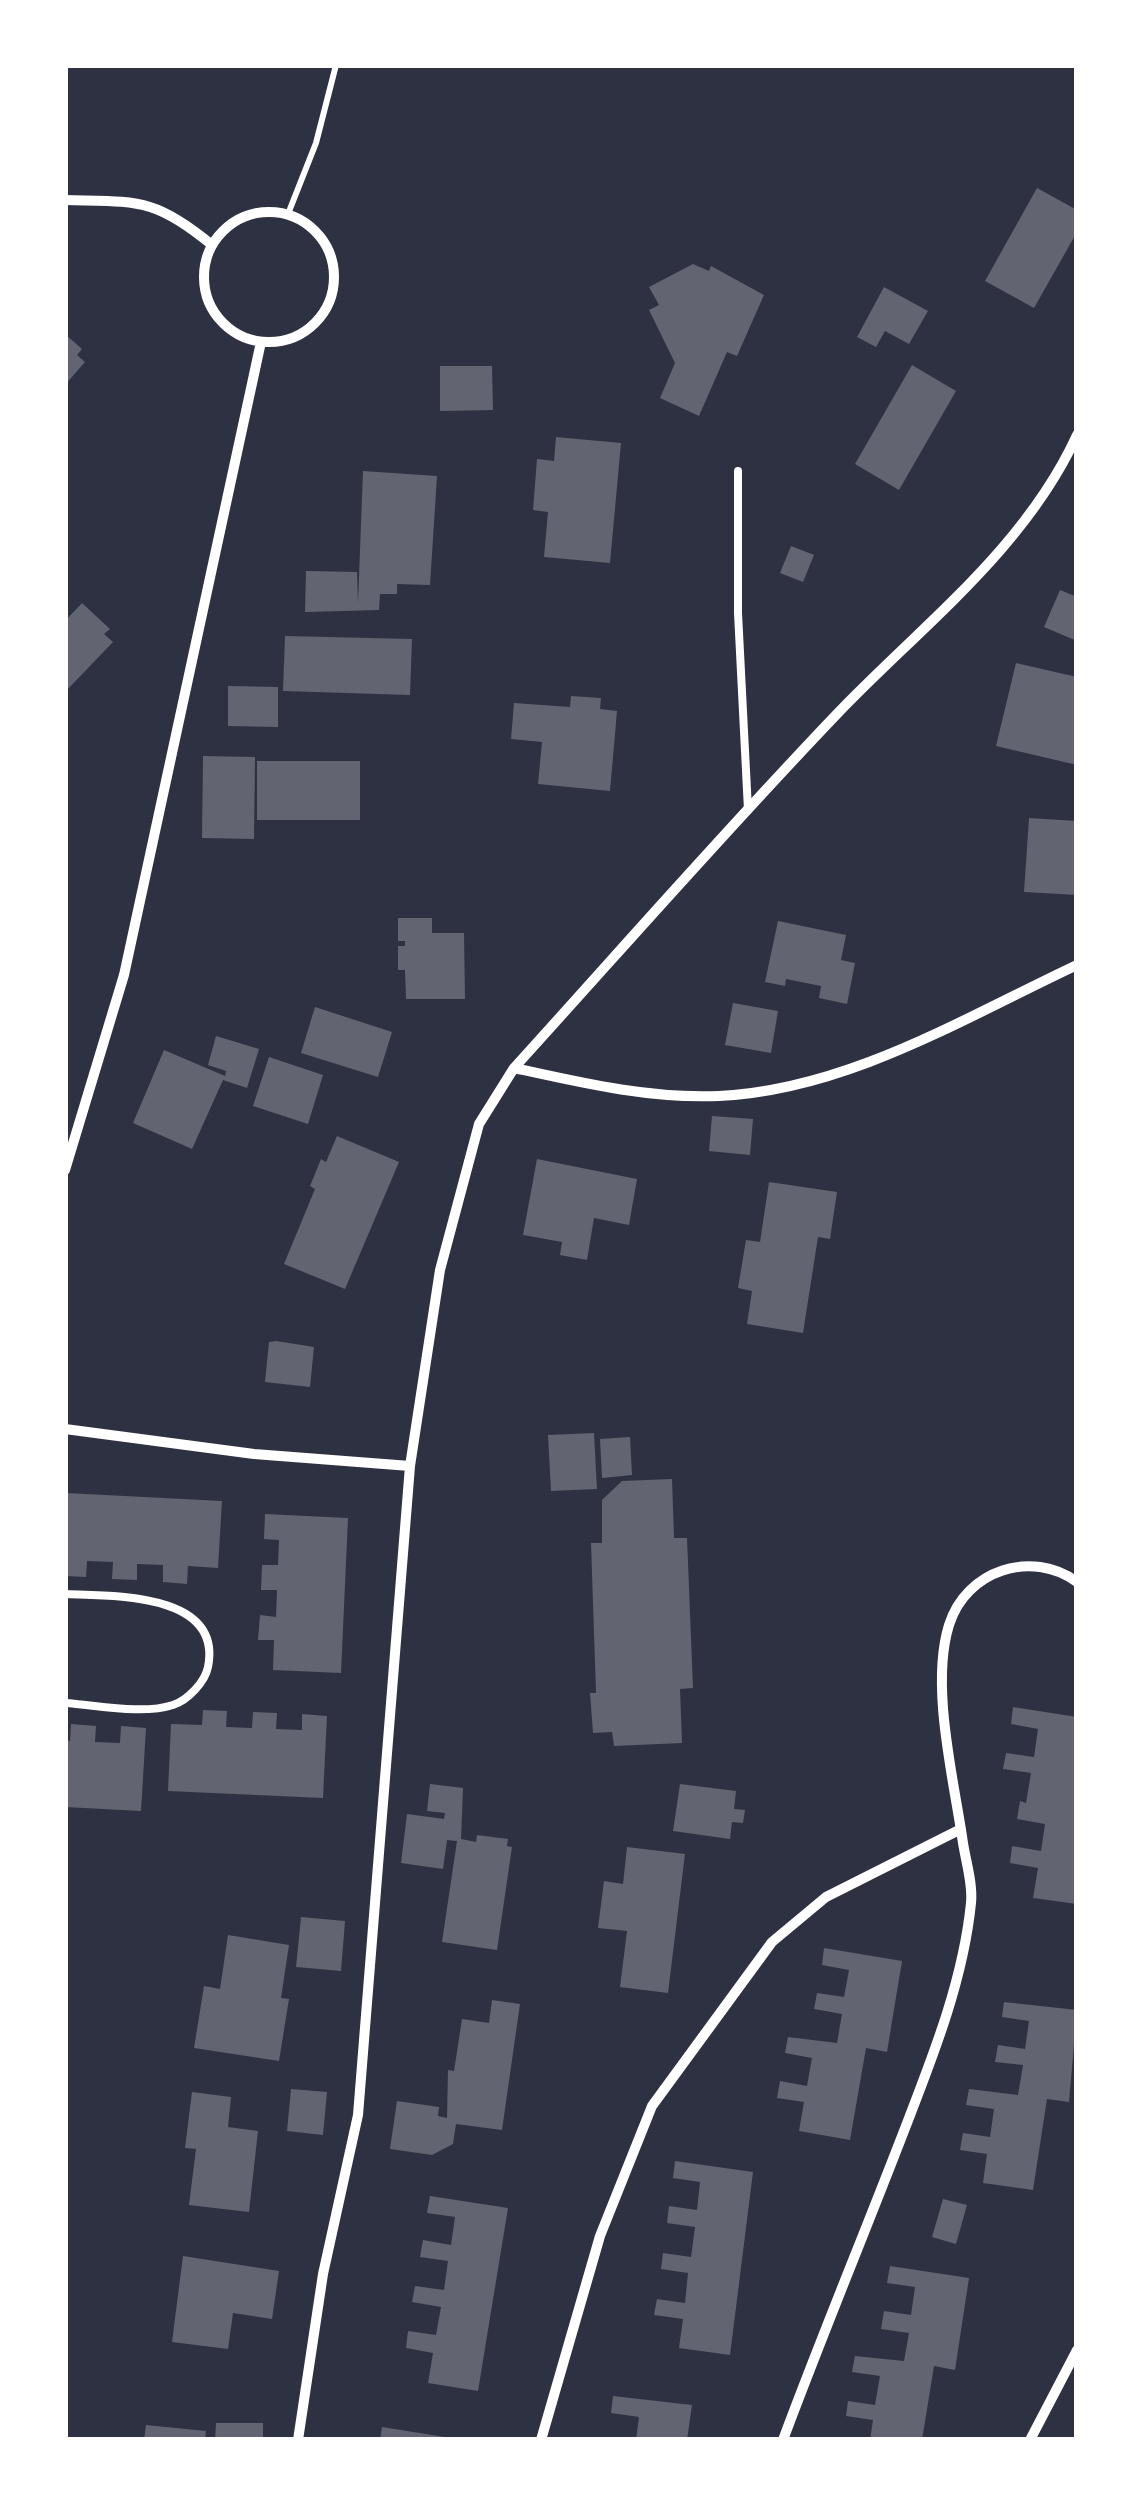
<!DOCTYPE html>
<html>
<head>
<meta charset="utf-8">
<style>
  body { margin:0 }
  #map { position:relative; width:1142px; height:2505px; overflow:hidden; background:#2d3142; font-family:Raleway,sans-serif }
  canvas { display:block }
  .frame { position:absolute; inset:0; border:68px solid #fff; pointer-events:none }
</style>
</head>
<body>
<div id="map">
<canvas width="1142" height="2505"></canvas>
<div class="frame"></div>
</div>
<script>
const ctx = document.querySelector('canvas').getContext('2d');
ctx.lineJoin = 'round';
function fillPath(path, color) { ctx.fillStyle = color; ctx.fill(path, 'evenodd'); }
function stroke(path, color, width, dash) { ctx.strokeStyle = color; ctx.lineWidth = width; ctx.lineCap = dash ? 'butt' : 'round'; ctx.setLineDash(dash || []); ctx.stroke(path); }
const building = new Path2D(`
  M1037,188L1077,210V232L1034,308L985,281Z
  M693,264L709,271L711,266L764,295L737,356L727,352L699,416L660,398L675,363L649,310L659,305L649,287Z
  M884,287L928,311L909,344L885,331L876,347L857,337Z
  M65,334L82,349L77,355L85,362L65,385Z
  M912,365L956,391L899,490L855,464Z
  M440,366H492L493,410L440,411Z
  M556,437L621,443L610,563L544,557L548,512L533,510L537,459L554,461Z
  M363,471L437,476L430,585L397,584V594H380L379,610L305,612L306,571L357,572L358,603Z
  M791,546L814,555L803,582L780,573Z
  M1060,590L1077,597V641L1044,627Z
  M82,603L110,629L104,634L113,642L65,692V621Z
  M285,636L412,639L410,695L283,691Z
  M1016,663L1077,677V765L996,746Z
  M228,686L278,687V727L228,726Z
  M571,696L601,698L600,709L617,711L610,791L538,784L542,742L511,739L514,703L570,707Z
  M203,756L255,757L254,839L202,838Z
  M257,761H360V820H257Z
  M1029,818L1077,821V895L1024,892Z
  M398,918H432V933H464L465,999H406L405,970H398V946H405V941H398Z
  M778,921L846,935L841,960L855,963L847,1004L819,998L821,986L786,979L785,986L765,982Z
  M733,1003L778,1011L771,1053L725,1045Z
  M315,1007L392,1032L378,1077L301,1053Z
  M216,1036L259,1049L247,1088L223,1080L192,1149L133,1123L164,1050L225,1076L226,1071L208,1065Z
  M269,1057L323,1075L308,1124L253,1106Z
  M712,1116L753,1119L750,1155L709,1151Z
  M337,1136L399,1162L345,1289L284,1264L315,1189L310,1186L321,1159L326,1162Z
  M537,1159L637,1179L629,1225L594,1218L587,1260L560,1255L562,1242L523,1235Z
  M769,1182L837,1192L830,1239L818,1237L803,1333L747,1324L752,1291L738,1288L746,1240L760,1242Z
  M276,1341L314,1347L310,1387L265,1382L269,1342Z
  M594,1433L597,1489L551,1491L548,1435Z
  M630,1437L632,1475L602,1478L600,1439Z
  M672,1479L674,1538H687L693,1688L680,1689L682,1743L614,1746L612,1732L593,1733L590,1693H596L591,1543H602V1500L622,1481Z
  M66,1493L222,1501L218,1568L188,1566L187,1584L163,1582V1565L137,1564V1580L112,1579L113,1562L87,1561L86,1577L65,1576Z
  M265,1514L348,1518L341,1673L273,1670L274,1640H258L260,1615L276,1617L277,1590H261L262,1565H278L279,1540L264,1539Z
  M1013,1707L1077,1717V1904L1033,1898L1038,1868L1010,1863L1012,1846L1041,1851L1045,1824L1017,1819L1020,1801L1026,1803L1031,1773L1003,1769L1006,1753L1034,1757L1038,1729L1011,1724Z
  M203,1710L227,1711L226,1727L252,1728L253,1712L277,1713L276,1729L302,1730V1714L327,1716L323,1798L168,1791L171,1724L202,1725Z
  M71,1724L96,1726L95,1742L120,1743L121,1726L146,1728L141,1811L65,1807V1740L70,1741Z
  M430,1784L463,1788L461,1839L476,1842L477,1835L508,1839L507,1846L512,1847L497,1950L442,1942L457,1841L447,1840L443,1869L401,1863L407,1814L444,1819L445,1813L427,1811Z
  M680,1784L736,1791L734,1809L745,1810L743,1823L732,1822L730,1839L673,1831Z
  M627,1847L685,1854L668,1993L620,1987L627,1931L598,1928L604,1881L623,1884Z
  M301,1917L345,1921L341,1971L296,1967Z
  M228,1935L289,1945L281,1998L289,1999L279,2061L194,2048L204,1986L220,1989Z
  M824,1948L902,1961L887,2052L866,2048L850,2140L799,2131L804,2102L777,2098L780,2081L807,2086L812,2058L785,2053L788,2037L837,2043L842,2014L814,2009L817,1993L844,1997L849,1970L822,1965Z
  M492,2000L520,2004L502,2130L456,2124L453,2144L432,2155L390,2149L397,2101L439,2107L438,2116L447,2118L448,2070L454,2071L462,2019L489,2023Z
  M1004,2002L1077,2010L1069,2102L1047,2099L1033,2190L983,2183L987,2154L960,2150L963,2133L990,2137L994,2109L966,2105L969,2089L1018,2095L1023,2065L995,2062L998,2045L1025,2049L1029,2021L1002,2017Z
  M291,2089L327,2092L323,2135L287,2131Z
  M192,2092L231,2097L228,2127L258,2131L249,2212L189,2205L196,2149L185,2148Z
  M675,2161L753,2172L730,2355L679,2348L683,2319L654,2315L657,2299L685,2303L688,2273L661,2269L663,2253L691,2257L695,2227L667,2223L669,2206L697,2210L700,2182L673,2178Z
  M430,2196L508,2208L478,2391L428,2383L433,2353L406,2348L408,2331L436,2335L441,2307L412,2302L415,2286L444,2290L448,2261L420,2257L423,2240L451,2245L455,2217L427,2213Z
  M943,2199L967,2205L956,2244L932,2237Z
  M183,2256L279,2271L272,2319L233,2313L228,2349L172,2342Z
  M890,2266L969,2278L955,2370L934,2366L922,2440H870L873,2420L846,2416L848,2401L875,2405L880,2376L852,2372L855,2356L904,2361L909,2333L881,2329L884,2311L911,2315L915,2287L887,2283Z
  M613,2396L692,2405L687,2440H636L639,2417L611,2413Z
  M216,2423H263V2440H215Z
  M146,2425L206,2431L205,2440H144Z
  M382,2427L451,2438V2440H380Z`);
const path = new Path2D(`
  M288,214L316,143L336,65`);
const service = new Path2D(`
  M738,471V613L748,810
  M65,1594C111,1596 223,1592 208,1667C205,1682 188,1700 173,1705C142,1715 97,1705 65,1703`);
const minor = new Path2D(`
  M65,200C137,202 154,197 212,245
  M204 277a65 65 0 1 1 130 0a65 65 0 1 1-130 0Z
  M514,1068C582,1083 650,1099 719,1096C847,1090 964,1018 1077,965
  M65,1170L124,975L261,342
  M65,1429L254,1454L410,1466
  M298,2440L323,2274L358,2115L410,1466L440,1270L479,1124L514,1068C621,950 726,830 836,715C920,627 1025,549 1077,435
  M541,2440L600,2236L652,2106L772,1942L826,1897L961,1829
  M783,2440C821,2338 863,2237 902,2136C931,2061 963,1983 971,1903C973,1884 966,1862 963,1843C954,1780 930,1686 949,1625C966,1570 1032,1549 1077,1582
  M1030,2440L1077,2350`);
fillPath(building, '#626471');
stroke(path, '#fff', 6);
stroke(service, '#fff', 8);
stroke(minor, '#fff', 10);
</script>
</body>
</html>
